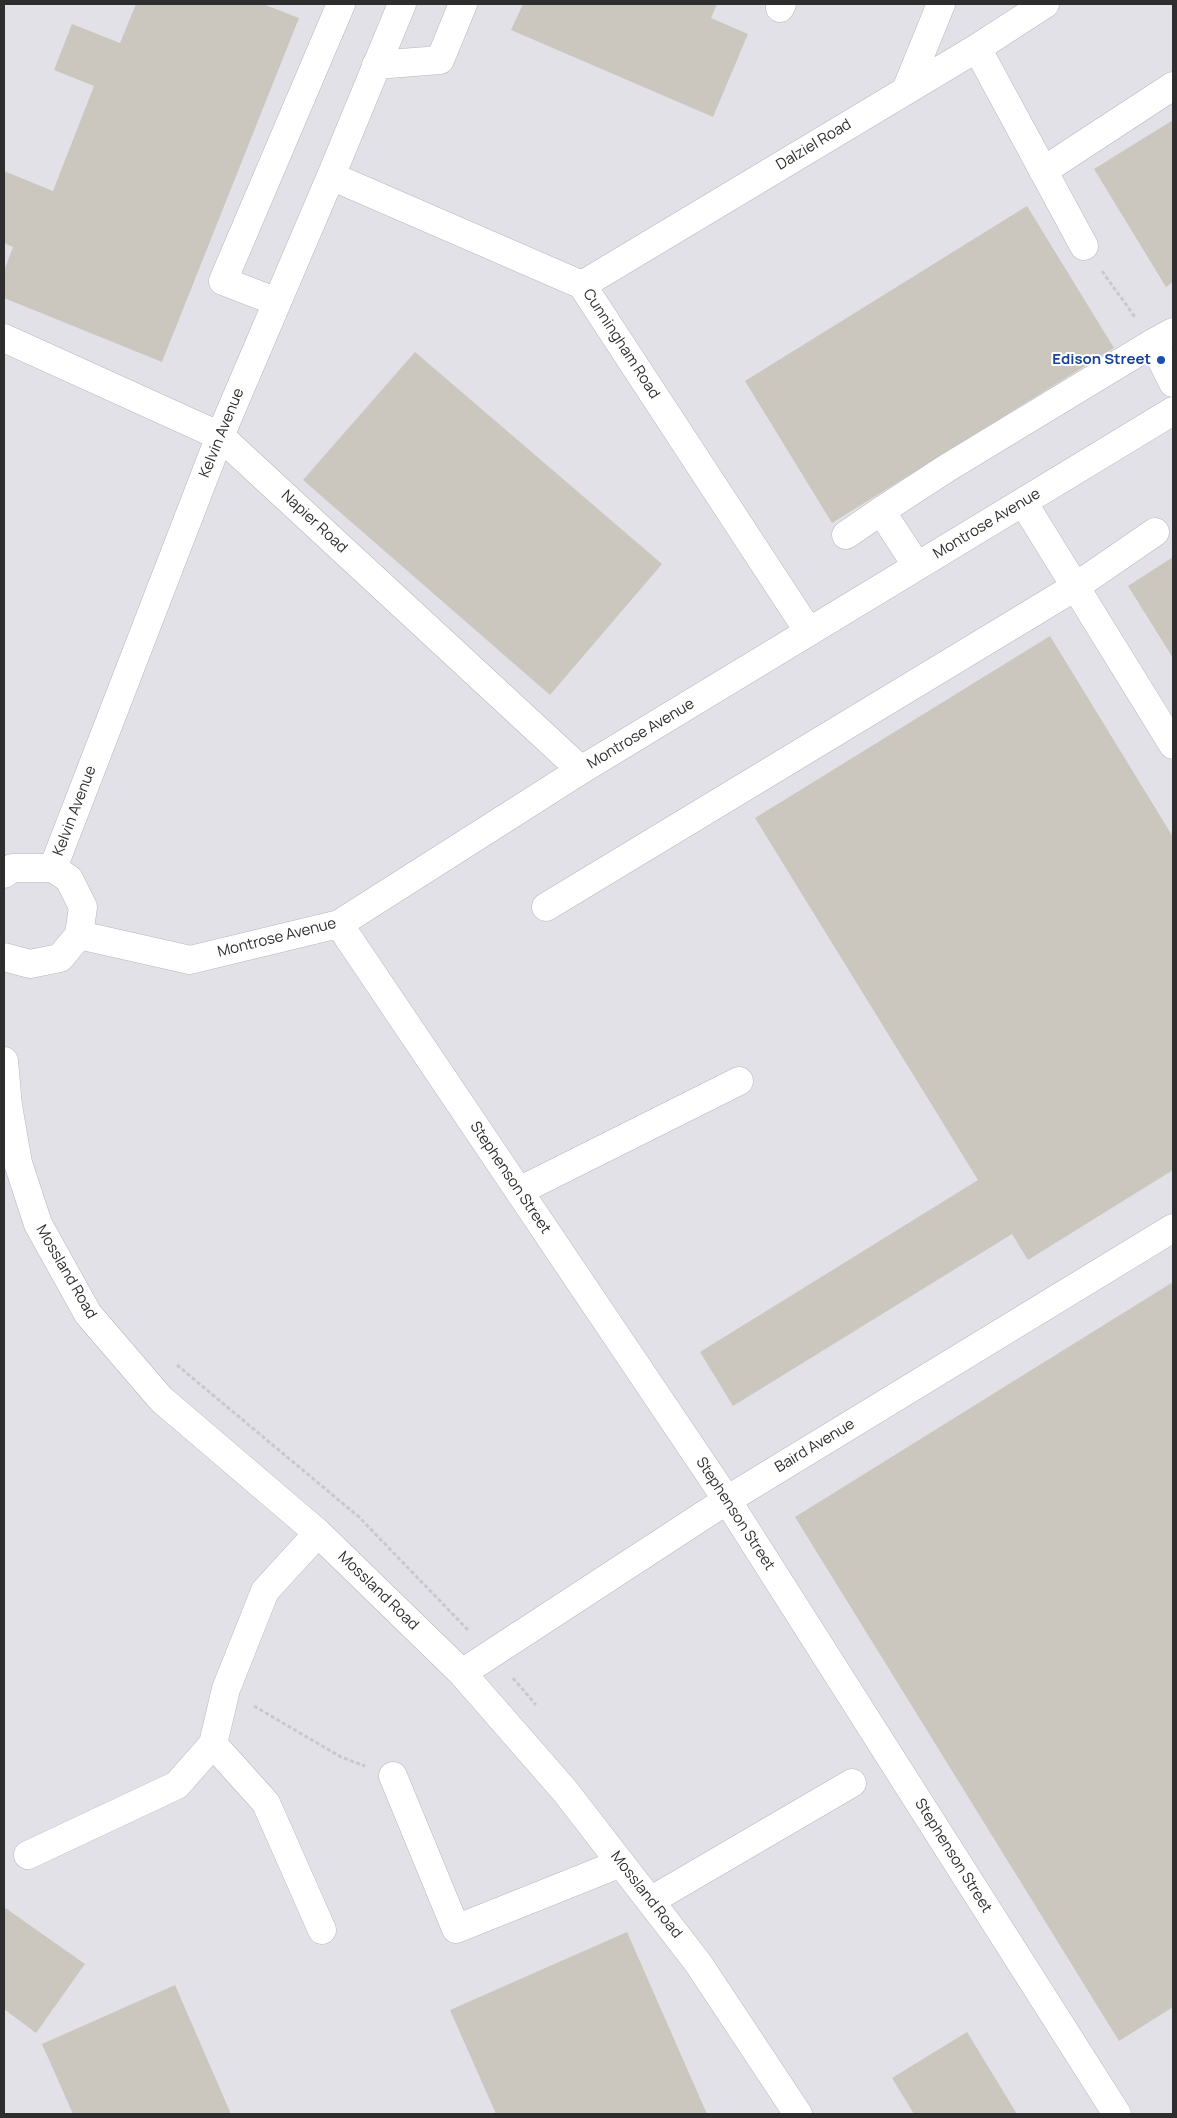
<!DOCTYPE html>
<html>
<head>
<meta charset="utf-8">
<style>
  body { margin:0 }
  #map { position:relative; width:1177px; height:2118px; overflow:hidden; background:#efe9e1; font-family:Manrope,sans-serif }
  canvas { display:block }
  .frame { position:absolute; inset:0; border:5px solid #2e2e2e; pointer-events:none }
</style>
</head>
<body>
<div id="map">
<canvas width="1177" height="2118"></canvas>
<div class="frame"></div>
</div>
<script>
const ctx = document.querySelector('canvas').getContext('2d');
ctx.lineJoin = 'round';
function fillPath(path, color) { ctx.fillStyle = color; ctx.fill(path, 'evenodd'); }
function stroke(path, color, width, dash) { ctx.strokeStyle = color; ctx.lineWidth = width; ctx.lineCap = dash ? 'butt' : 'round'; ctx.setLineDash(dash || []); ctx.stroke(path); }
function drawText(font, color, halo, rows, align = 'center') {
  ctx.font = font + ' Manrope,sans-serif'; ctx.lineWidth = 4; ctx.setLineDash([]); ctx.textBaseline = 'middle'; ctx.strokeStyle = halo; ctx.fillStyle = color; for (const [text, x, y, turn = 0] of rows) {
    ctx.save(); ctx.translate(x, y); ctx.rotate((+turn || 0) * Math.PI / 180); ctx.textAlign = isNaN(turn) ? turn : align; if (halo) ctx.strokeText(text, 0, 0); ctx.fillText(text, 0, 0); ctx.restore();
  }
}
const industrial = new Path2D(`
  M4,4H1173V2114H4Z`);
const building = new Path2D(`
  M136,4H263L299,18L162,362L4,298V271L13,247L4,243V171L53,191L94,86L54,70L72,24L120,43Z
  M523,4H717L711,18L748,34L713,117L511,30Z
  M1173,120V282L1166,287L1094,169Z
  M1027,206L1114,348L832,523L745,381Z
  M415,352L662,564L550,695L303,480Z
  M1173,557V658L1128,586Z
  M1050,636L1173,837V1170L1028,1260L1012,1234L733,1406L700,1352L978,1180L755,818Z
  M1173,1282V2007L1119,2041L795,1517Z
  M4,1907L85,1964L36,2033L4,2009Z
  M627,1932L707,2114H496L450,2010Z
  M175,1985L231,2114H73L42,2044Z
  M967,2032L1017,2114H914L892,2078Z`);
const path = new Path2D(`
  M1102,271L1135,317
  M177,1365L359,1517L469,1631
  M513,1678L536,1705
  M254,1706L341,1757L365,1766`);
const minor = new Path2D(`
  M780,8L782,4
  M977,48L1084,246
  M376,65L440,60L463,4
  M906,90L941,4
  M1043,171L1173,86
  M331,176L582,285L809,632
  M582,285L977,48L1045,4
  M277,302L223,281L341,4
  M1173,332L1153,343L1173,383
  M4,338L220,436L581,770
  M1023,502L1173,745
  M846,535L881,511
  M917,566L881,511L947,468L1153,343
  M53,868L220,436L331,176L402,4
  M4,874L12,868H53L69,879L83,907L79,935L60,958L30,964L4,957
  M546,907L1075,587L1155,532
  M339,924L727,1500L1117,2114
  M79,935L190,960L339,924L581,770L1173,411
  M4,1061L8,1106L18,1163L38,1224L88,1314L161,1399L318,1533L462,1673L565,1791L698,1963L798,2114
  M519,1191L739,1081
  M462,1673L727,1500L1173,1228
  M213,1744L266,1803L322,1930
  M393,1776L456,1929L621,1863
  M28,1855L177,1785L213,1744L226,1689L265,1591L318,1533
  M650,1901L852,1783`);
const markers = [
  [1161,360,5,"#1a4fb4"]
];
const streetNames = [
  ["Dalziel Road",814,145,-31],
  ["Cunningham Road",621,344,57],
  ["Kelvin Avenue",222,433,-68],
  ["Napier Road",314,522,43],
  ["Montrose Avenue",987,524,-31],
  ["Montrose Avenue",641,734,-31],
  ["Kelvin Avenue",75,811,-69],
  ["Montrose Avenue",277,938,-14],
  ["Stephenson Street",510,1178,56],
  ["Mossland Road",66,1272,60],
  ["Baird Avenue",815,1446,-31],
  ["Stephenson Street",735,1514,57],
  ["Mossland Road",378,1591,44],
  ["Stephenson Street",953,1856,58],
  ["Mossland Road",646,1895,52]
];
const transitNames = [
  ["Edison Street",1151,360]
];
fillPath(industrial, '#e3e1e8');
fillPath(building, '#cbc7bf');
stroke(minor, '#b4b7c1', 29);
stroke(path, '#c9c9c9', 3, [4, 2.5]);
stroke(minor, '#fff', 28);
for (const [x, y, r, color] of markers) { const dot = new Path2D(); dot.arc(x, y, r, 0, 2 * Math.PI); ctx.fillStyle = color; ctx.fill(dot); stroke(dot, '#fff', 2); }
drawText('15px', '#2e2e2e', '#fff', streetNames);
drawText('bold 15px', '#164399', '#fff', transitNames, 'right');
</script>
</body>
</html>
